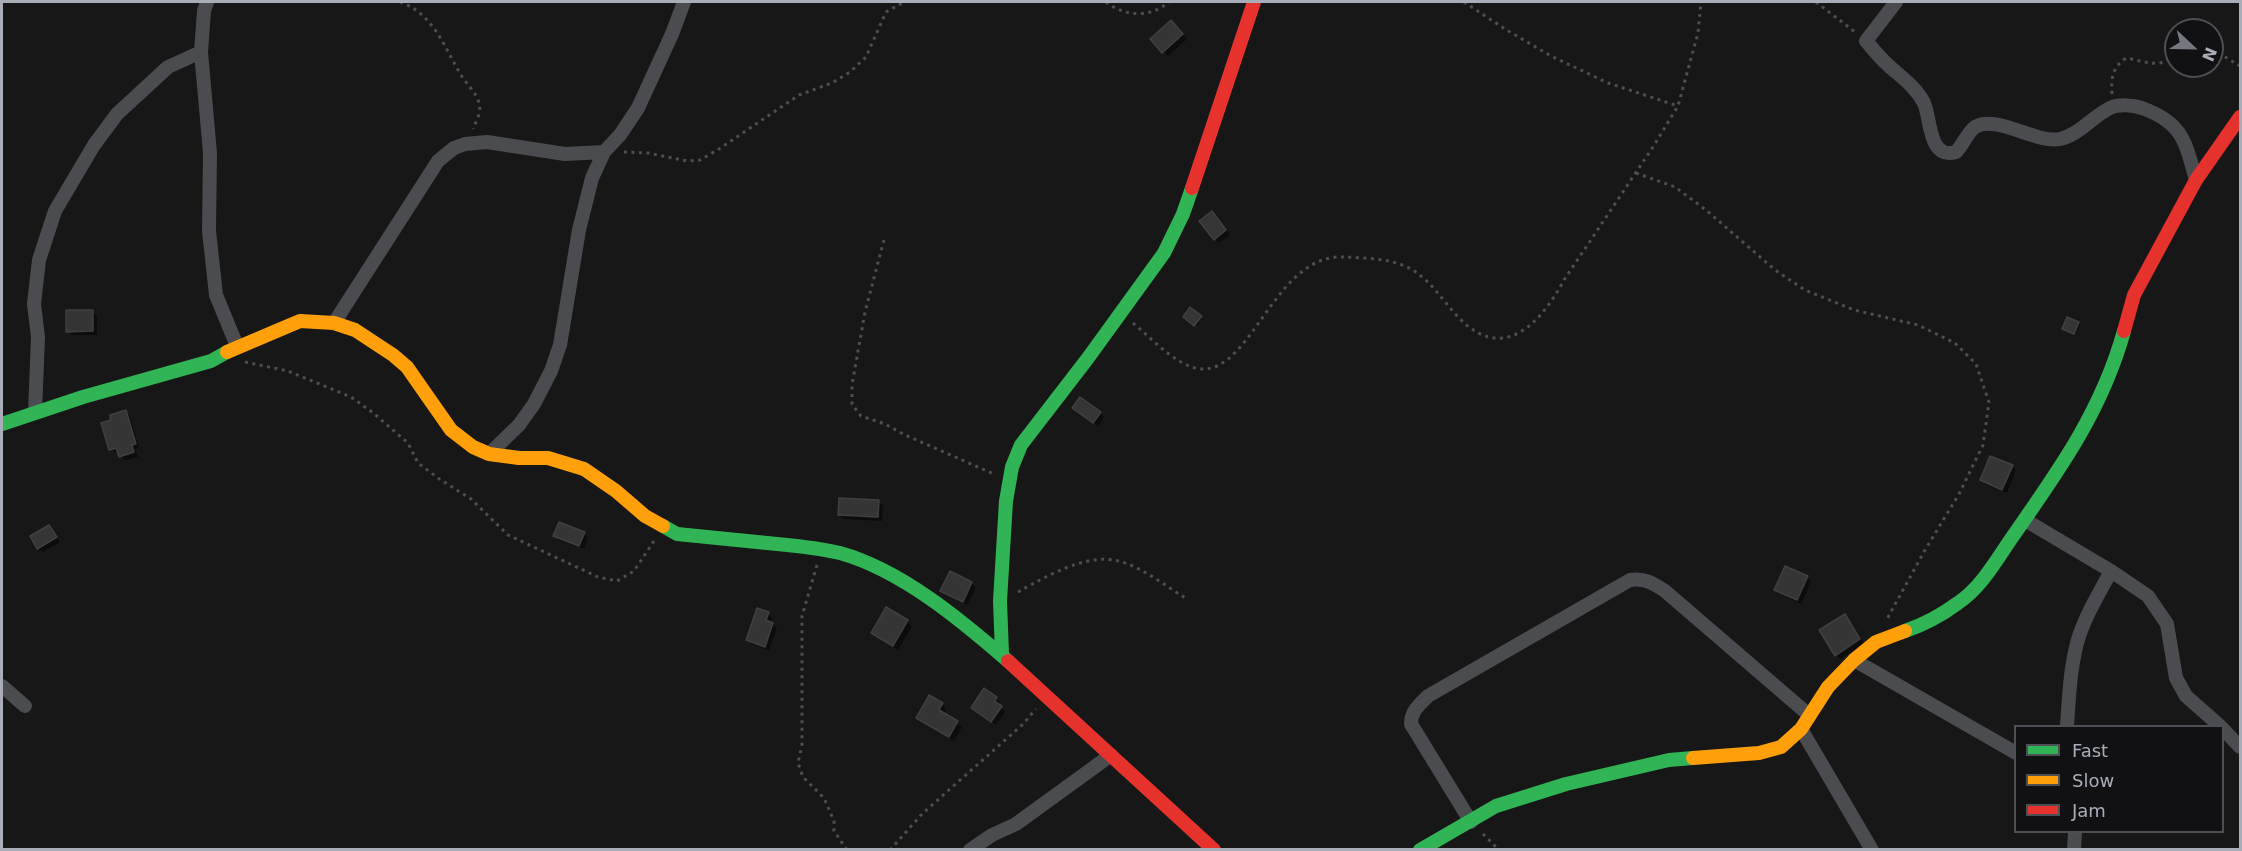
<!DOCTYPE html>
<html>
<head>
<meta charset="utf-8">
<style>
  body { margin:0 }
  #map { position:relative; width:2242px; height:851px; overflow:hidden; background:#171717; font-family:"DejaVu Sans",sans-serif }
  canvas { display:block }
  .frame { position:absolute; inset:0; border:3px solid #a8adb8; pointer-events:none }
  .legend { position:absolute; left:2014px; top:725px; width:210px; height:108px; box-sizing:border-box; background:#111113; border:2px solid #4d4f55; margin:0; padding:8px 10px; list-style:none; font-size:18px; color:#a8adb8 }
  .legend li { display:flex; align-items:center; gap:12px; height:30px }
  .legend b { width:30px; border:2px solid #4d4f55 }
  .north { position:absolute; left:2164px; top:18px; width:60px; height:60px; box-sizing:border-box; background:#111113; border:2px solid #4d4f55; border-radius:50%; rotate:112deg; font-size:16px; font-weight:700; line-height:24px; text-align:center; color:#a8adb8 }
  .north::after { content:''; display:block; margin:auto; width:21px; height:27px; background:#757880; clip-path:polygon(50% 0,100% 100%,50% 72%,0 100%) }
</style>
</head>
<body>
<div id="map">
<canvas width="2242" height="851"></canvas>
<div class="frame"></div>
<ul class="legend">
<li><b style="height:8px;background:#30b455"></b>Fast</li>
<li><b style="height:8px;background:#ff9f0a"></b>Slow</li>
<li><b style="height:8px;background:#e5322d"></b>Jam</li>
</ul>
<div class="north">N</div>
</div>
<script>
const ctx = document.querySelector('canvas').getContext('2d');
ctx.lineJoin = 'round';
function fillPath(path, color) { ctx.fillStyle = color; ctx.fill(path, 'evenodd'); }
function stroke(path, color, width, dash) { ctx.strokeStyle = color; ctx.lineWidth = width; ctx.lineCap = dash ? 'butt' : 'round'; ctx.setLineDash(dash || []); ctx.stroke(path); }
const shadow = new Path2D(`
  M1171,22L1187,39L1168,56L1152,39Z
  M1216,217L1230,235L1219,243L1215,239Z
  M1191,309L1202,319L1197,326L1185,317Z
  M92,311L97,316V335H72L67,331Z
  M2078,323L2080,325L2076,334L2066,330Z
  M125,412L130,416L139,448L135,449L138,457L125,460L119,452L115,453L111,449L113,421Z
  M1078,412L1100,413L1104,417L1098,426Z
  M2012,466L2016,470L2007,493L1986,485L1982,480Z
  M879,502L883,506L882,521L844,519L839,515Z
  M49,526L60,542L43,552L38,548Z
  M584,534L588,538L584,549L559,540L555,536Z
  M1807,577L1811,582L1801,604L1780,594L1776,590Z
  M971,583L976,588L967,605L947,595L942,591Z
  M886,609L912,626L898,650L873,633Z
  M768,614L772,618L770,623L777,628L769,650L752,644L747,640Z
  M1845,616L1864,644L1840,659L1836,655Z
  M996,698L1001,703L999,706L1005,712L996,725L973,708Z
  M942,704L946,709L944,714L962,727L954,741L918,718Z`);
const building = new Path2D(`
  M1171,20L1183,34L1162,53L1150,39Z
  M1212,211L1226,230L1214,240L1199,221Z
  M1190,307L1202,316L1194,326L1183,317Z
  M66,310H93V331L66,332Z
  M2067,317L2079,322L2074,334L2062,329Z
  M1080,397L1101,412L1093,423L1072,408Z
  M126,410L136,444L132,445L134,452L119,457L116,448L109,450L101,423L111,420L110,415Z
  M1990,456L2013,465L2002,490L1980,480Z
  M839,498L879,500L878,517L838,515Z
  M559,522L585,532L579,546L553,536Z
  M49,525L57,537L37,549L30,536Z
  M1785,566L1808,576L1797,600L1774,590Z
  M950,571L972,582L963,602L940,591Z
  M886,607L908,620L893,646L871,633Z
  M757,608L769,612L766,620L773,623L765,647L746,640Z
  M1845,614L1860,639L1835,656L1819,630Z
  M984,688L997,697L995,701L1002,706L991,722L971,708Z
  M929,695L943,703L939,710L958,721L949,737L916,718Z`);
const path = new Path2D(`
  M400,2C434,14 444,47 461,75C467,85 476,92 479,103C482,112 476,121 473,129
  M1106,2C1125,17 1150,18 1169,2
  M1464,2L1505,29L1551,56L1608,83L1678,106
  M1816,2L1855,32
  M2212,49L2240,66
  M2112,94C2111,78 2112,68 2126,58C2146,61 2161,71 2176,52
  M624,152L648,153L687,161L700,160L719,149L799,95L832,83L850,72L866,57L886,12L904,2
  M1636,173L1675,187L1706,210L1775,270L1805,290L1854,310L1918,325L1955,343L1976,364L1989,402L1983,445L1959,494L1925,550L1887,619
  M884,240L865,312L852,385V404L861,416L885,424L905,435L994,474
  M1133,323C1150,337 1167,356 1187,365C1248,394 1269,255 1342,257C1365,258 1398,258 1417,273C1434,285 1446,305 1460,319C1505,364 1542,321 1564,280L1653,147L1678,106L1698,33L1701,2
  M245,362L288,371L351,397L372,412L408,443L418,463L438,478L471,499L508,535L598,577L617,581L634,571L654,541
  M817,565L802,616V745L798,763L803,777L824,798L834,821V831L847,850
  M1018,592C1047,576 1089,551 1122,562C1145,569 1167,587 1187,599
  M1483,834L1499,850
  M890,850L922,814L1022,725L1036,709`);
const street = new Path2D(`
  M207,2L204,11L201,52L210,153L209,231L216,295L237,346
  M1896,2L1866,41C1873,49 1880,58 1888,65C1901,77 1916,87 1924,103C1931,118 1928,160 1956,152C1963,145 1967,133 1975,127C1996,114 2036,144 2060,139C2079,135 2093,116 2110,108C2119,104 2133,105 2142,108C2183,123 2185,141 2196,180
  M334,323L438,161L454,148L465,144L487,142L565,154L604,152
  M35,412L38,337L34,304L39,260L55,211L94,145L117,114L168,67L201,52
  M489,454L519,425L534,404L551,371L560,345L579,230L592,178L604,152L620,135L638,108L672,34L684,2
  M2025,520L2111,571L2148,596L2167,624L2176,678L2186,696L2220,726
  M1854,660L2016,753
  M2,686L25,706
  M2067,726C2069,698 2070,670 2077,643C2084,617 2099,594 2111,571
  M2222,728L2240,747
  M1801,729L1872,850
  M1471,822L1411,724C1411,711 1419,705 1428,696L1630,580C1645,578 1653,583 1665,591L1809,715
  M970,850L992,835L1016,824L1111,755
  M2074,850L2075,832`);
const fast = new Path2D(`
  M2,424L83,397L211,361L227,352
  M663,526L677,534C710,537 744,541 777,544C798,546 819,548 840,553C901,570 961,620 1008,661
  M1905,631C1923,625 1943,614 1958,603C1982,587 1997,559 2013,536C2060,469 2102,410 2124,331
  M1002,654L1000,601L1006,501L1012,467L1021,445L1088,358L1164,253L1183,214L1192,188
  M1420,850L1496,806L1566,784L1669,760L1693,758`);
const slow = new Path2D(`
  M227,352L300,321L334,323L355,330L393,355L407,367L451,430L473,447L489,454L519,458H548L584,469L616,491L645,516L663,526
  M1693,758L1759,753L1781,747L1801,729L1828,687L1854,660L1876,642L1905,631`);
const jam = new Path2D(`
  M1192,188L1254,2
  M2124,331L2134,295L2196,180L2240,117
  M1008,661L1214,850`);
fillPath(shadow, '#0007');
fillPath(building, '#353536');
stroke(building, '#3f4043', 1.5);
stroke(path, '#4d4e52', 3, [3, 4.5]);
stroke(street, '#4b4c50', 14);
stroke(fast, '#30b455', 14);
stroke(slow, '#ff9f0a', 14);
stroke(jam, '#e5322d', 14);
</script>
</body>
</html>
